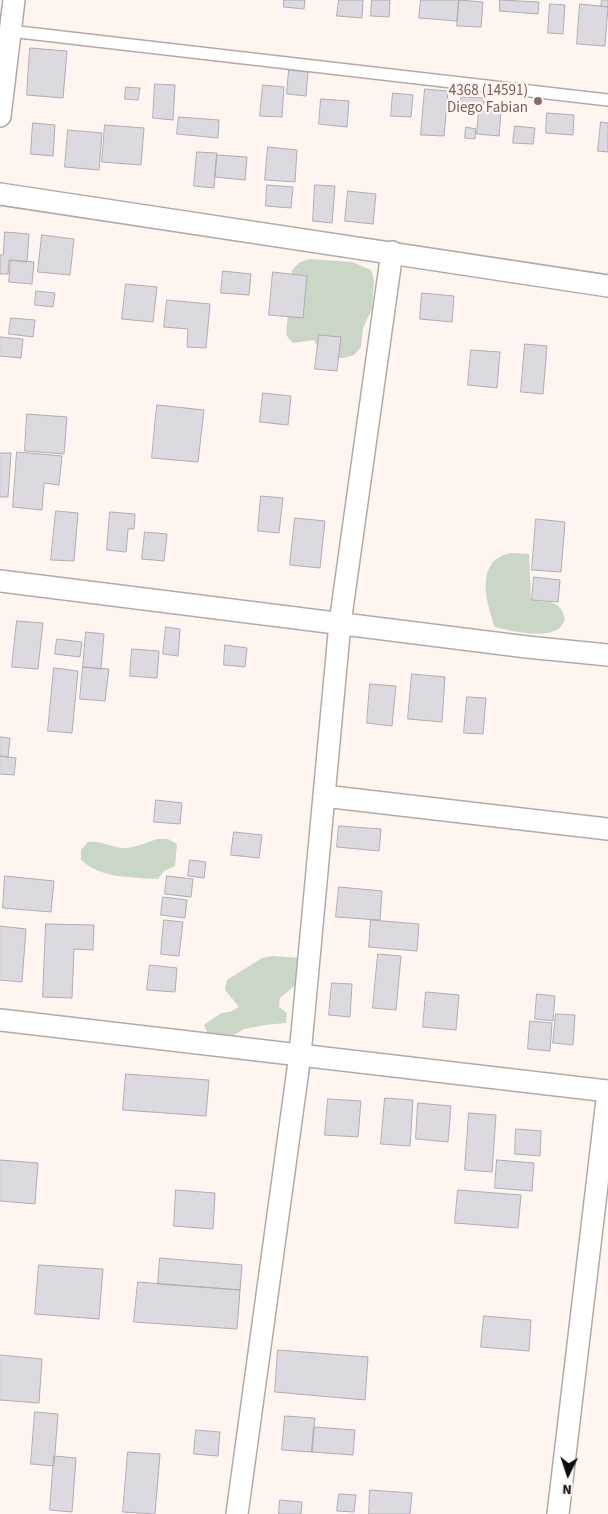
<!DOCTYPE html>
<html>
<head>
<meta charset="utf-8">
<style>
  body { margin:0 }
  #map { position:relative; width:608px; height:1514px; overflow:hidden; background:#fef5f0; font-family:"Source Sans 3",sans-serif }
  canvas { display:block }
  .north { position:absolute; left:543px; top:1449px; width:50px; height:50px; -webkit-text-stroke:4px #fef5f0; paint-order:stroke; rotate:184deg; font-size:14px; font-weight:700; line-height:20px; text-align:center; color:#0e0b09 }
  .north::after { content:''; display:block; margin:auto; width:18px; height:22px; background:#0e0b09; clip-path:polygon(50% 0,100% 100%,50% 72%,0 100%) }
</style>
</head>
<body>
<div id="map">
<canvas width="608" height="1514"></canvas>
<div class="north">N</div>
</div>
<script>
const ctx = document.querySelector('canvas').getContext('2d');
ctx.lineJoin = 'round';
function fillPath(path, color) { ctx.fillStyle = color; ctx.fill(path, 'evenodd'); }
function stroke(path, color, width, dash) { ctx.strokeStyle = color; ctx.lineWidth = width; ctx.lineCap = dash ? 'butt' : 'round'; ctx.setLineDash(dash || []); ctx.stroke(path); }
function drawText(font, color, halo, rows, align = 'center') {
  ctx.font = font + ' "Source Sans 3",sans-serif'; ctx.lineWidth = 4.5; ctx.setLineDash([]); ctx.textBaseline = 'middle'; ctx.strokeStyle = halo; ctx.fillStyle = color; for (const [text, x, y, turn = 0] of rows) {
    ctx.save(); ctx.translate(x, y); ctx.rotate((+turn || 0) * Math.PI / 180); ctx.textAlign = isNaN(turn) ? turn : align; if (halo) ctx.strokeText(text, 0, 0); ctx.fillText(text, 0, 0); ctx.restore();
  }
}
const green = new Path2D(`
  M310,259L352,262L371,270L374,279L372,309L363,328L361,347L354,355L344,358L322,356L314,340L293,343L286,335L292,270L300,262Z
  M511,553L529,554L531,600C549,603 561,599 565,620C563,623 561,627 558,629C543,639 511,631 495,627C486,602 474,560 511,553Z
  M157,839H168L177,844L175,866L164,871L158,879C132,877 102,879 81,860V850L88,842C103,840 113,849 127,848C137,847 148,842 157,839Z
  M272,956L302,958L304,978L280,998L279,1007L287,1013L286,1023L265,1025L244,1029L234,1035L208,1034L204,1025L221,1013L230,1012L239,1007L225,990L227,980L262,958Z`);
const building = new Path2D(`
  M284,0H305L304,9L284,7Z
  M339,0H363L362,18L337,16Z
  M372,0H390L389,17L371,16Z
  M421,0H459L457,21L419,18Z
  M459,0L483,2L481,27L457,26Z
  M500,0L539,2L538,14L500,11Z
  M602,0H608V7L601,6Z
  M550,4L565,5L563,34L548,33Z
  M580,4L608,7L605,46L577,44Z
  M30,48L67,51L63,98L27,95Z
  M289,70L308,72L306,96L287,94Z
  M155,84L175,85L173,120L153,118Z
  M263,85L284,87L282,117L260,116Z
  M126,87L140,88L138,100L125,99Z
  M425,89L448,91L444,136L421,135Z
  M393,93L413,95L411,117L391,116Z
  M461,97L484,98L483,112L460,110Z
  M321,99L349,101L347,127L319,124Z
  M479,111L501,113L499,136L477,134Z
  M547,113L574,115L573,135L546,133Z
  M179,117L219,120L218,138L177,134Z
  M601,122L608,123V152L598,151Z
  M33,123L55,125L53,156L31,154Z
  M105,125L144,128L141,165L102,162Z
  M515,126L535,128L533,144L513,143Z
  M466,127L476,129L475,139L465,138Z
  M68,130L102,133L99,170L65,167Z
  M268,147L297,150L295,182L265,180Z
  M197,152L217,153L214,188L194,186Z
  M217,155L247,157L245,180L215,177Z
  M267,185L293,187L291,208L266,206Z
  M315,185L335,186L332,223L313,221Z
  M348,191L376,194L373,224L345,221Z
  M5,232L29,234L27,262L9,260L8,274H0V255H3Z
  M42,235L74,239L70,275L38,272Z
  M11,260L34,262L32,284L9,282Z
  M223,271L251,274L249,295L221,293Z
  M273,272L307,276L303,318L269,315Z
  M126,284L157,287L153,322L122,319Z
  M36,291L55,293L53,307L35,305Z
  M422,293L454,296L452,322L420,319Z
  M167,300L210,304L206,348L187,347L188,329L164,327Z
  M11,318L35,320L33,337L9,334Z
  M319,335L341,337L337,371L315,369Z
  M0,337L23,339L21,358L0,356Z
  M525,344L547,346L543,394L521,392Z
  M471,350L500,352L497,388L468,385Z
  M263,393L291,396L288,425L260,422Z
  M157,405L204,410L198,462L152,458Z
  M27,414L67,417L64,454L25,451Z
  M17,452L62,456L59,485L44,483L42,510L13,507Z
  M0,453H11L8,497H0Z
  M261,496L283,498L279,533L258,531Z
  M56,511L78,513L74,561L51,560Z
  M110,512L135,514L134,529H128L126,552L107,550Z
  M295,518L325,521L320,568L290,565Z
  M536,519L565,522L561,572L532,570Z
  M145,532L167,534L164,561L142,559Z
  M534,577L560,580L558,602L532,600Z
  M17,621L43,623L38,669L12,667Z
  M166,627L180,629L178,656L163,654Z
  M86,632L104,634L101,669L83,667Z
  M57,639L82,642L80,657L55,654Z
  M225,645L247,648L245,667L224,665Z
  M132,649L159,651L157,678L130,676Z
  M83,667L109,669L105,701L80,699Z
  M54,668L78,671L72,733L48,731Z
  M412,674L445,677L442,722L408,719Z
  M370,684L396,686L392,726L367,723Z
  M467,697L486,698L483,734L464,733Z
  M0,737L10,738L8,757L0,756Z
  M0,756L16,758L14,775L0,774Z
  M156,800L182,803L180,824L154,822Z
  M339,826L381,829L379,851L337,847Z
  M234,832L262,835L259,858L231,855Z
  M190,860L206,862L204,878L188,876Z
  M5,876L54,881L51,912L3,908Z
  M167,876L193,879L191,897L165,894Z
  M339,887L382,891L380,920L336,917Z
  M163,897L187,900L185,918L161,915Z
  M164,920L183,922L179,956L161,954Z
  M371,920L419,924L417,951L369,947Z
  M46,924L94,925L93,950L74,949L72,998L43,997Z
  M0,926L26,929L22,982L0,980Z
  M378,954L401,956L396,1010L373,1008Z
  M150,965L177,968L175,992L147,990Z
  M332,983L352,984L350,1017L329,1015Z
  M426,992L459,995L456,1030L423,1027Z
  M537,994L555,996L553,1021L535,1019Z
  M556,1014L575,1015L573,1045L553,1043Z
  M530,1021L552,1023L550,1051L528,1049Z
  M126,1074L209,1080L206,1116L123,1110Z
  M385,1098L413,1100L410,1146L381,1144Z
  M328,1099L361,1101L358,1137L325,1135Z
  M418,1103L451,1106L448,1142L416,1139Z
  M469,1113L496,1115L492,1172L465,1170Z
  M516,1129L541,1131L540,1156L515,1154Z
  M0,1160L38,1163L35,1204L0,1201Z
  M497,1160L534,1163L532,1191L495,1188Z
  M176,1190L215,1193L213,1229L174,1226Z
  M458,1190L521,1195L518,1228L455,1223Z
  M160,1258L242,1265L240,1290L158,1284Z
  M39,1265L103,1269L99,1319L35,1314Z
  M138,1282L240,1290L237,1329L134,1322Z
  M484,1316L531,1320L529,1351L481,1347Z
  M278,1350L368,1357L365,1400L275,1392Z
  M0,1355L42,1359L39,1403L0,1400Z
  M35,1412L58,1414L54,1466L31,1464Z
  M285,1416L315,1418L312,1452L282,1450Z
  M314,1427L355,1430L353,1455L312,1452Z
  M196,1430L220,1432L218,1456L194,1454Z
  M128,1452L160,1454L155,1514L123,1512Z
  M54,1456L76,1458L72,1512L50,1510Z
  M370,1490L412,1493L410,1514H369Z
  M339,1494L356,1495L354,1512L337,1511Z
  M280,1500L302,1502L301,1514H279Z`);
const lane = new Path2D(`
  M10,31L608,100`);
const street = new Path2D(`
  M0,116L14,0
  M0,194L608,286
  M0,581L527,647L608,655
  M324,796L608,829
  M0,1020L608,1091
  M237,1514L300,1055L340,623L392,252
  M558,1514L608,1092`);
const markers = [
  [538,101,5,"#8d6e63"]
];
const educationNames = [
  ["4368 (14591)",528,92],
  ["Diego Fabian",528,109]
];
fillPath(green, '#cbd7c6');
fillPath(building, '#ddd9e1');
stroke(building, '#b0acb4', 1);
stroke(lane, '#b2aaa4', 14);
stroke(street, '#b2aaa4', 24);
stroke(lane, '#fff', 11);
stroke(street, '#fff', 21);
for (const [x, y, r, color] of markers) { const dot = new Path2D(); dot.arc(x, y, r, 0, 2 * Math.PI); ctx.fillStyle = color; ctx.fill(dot); stroke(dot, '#fef5f0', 2); }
drawText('15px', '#785e54', '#fef5f0', educationNames, 'right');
</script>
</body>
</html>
